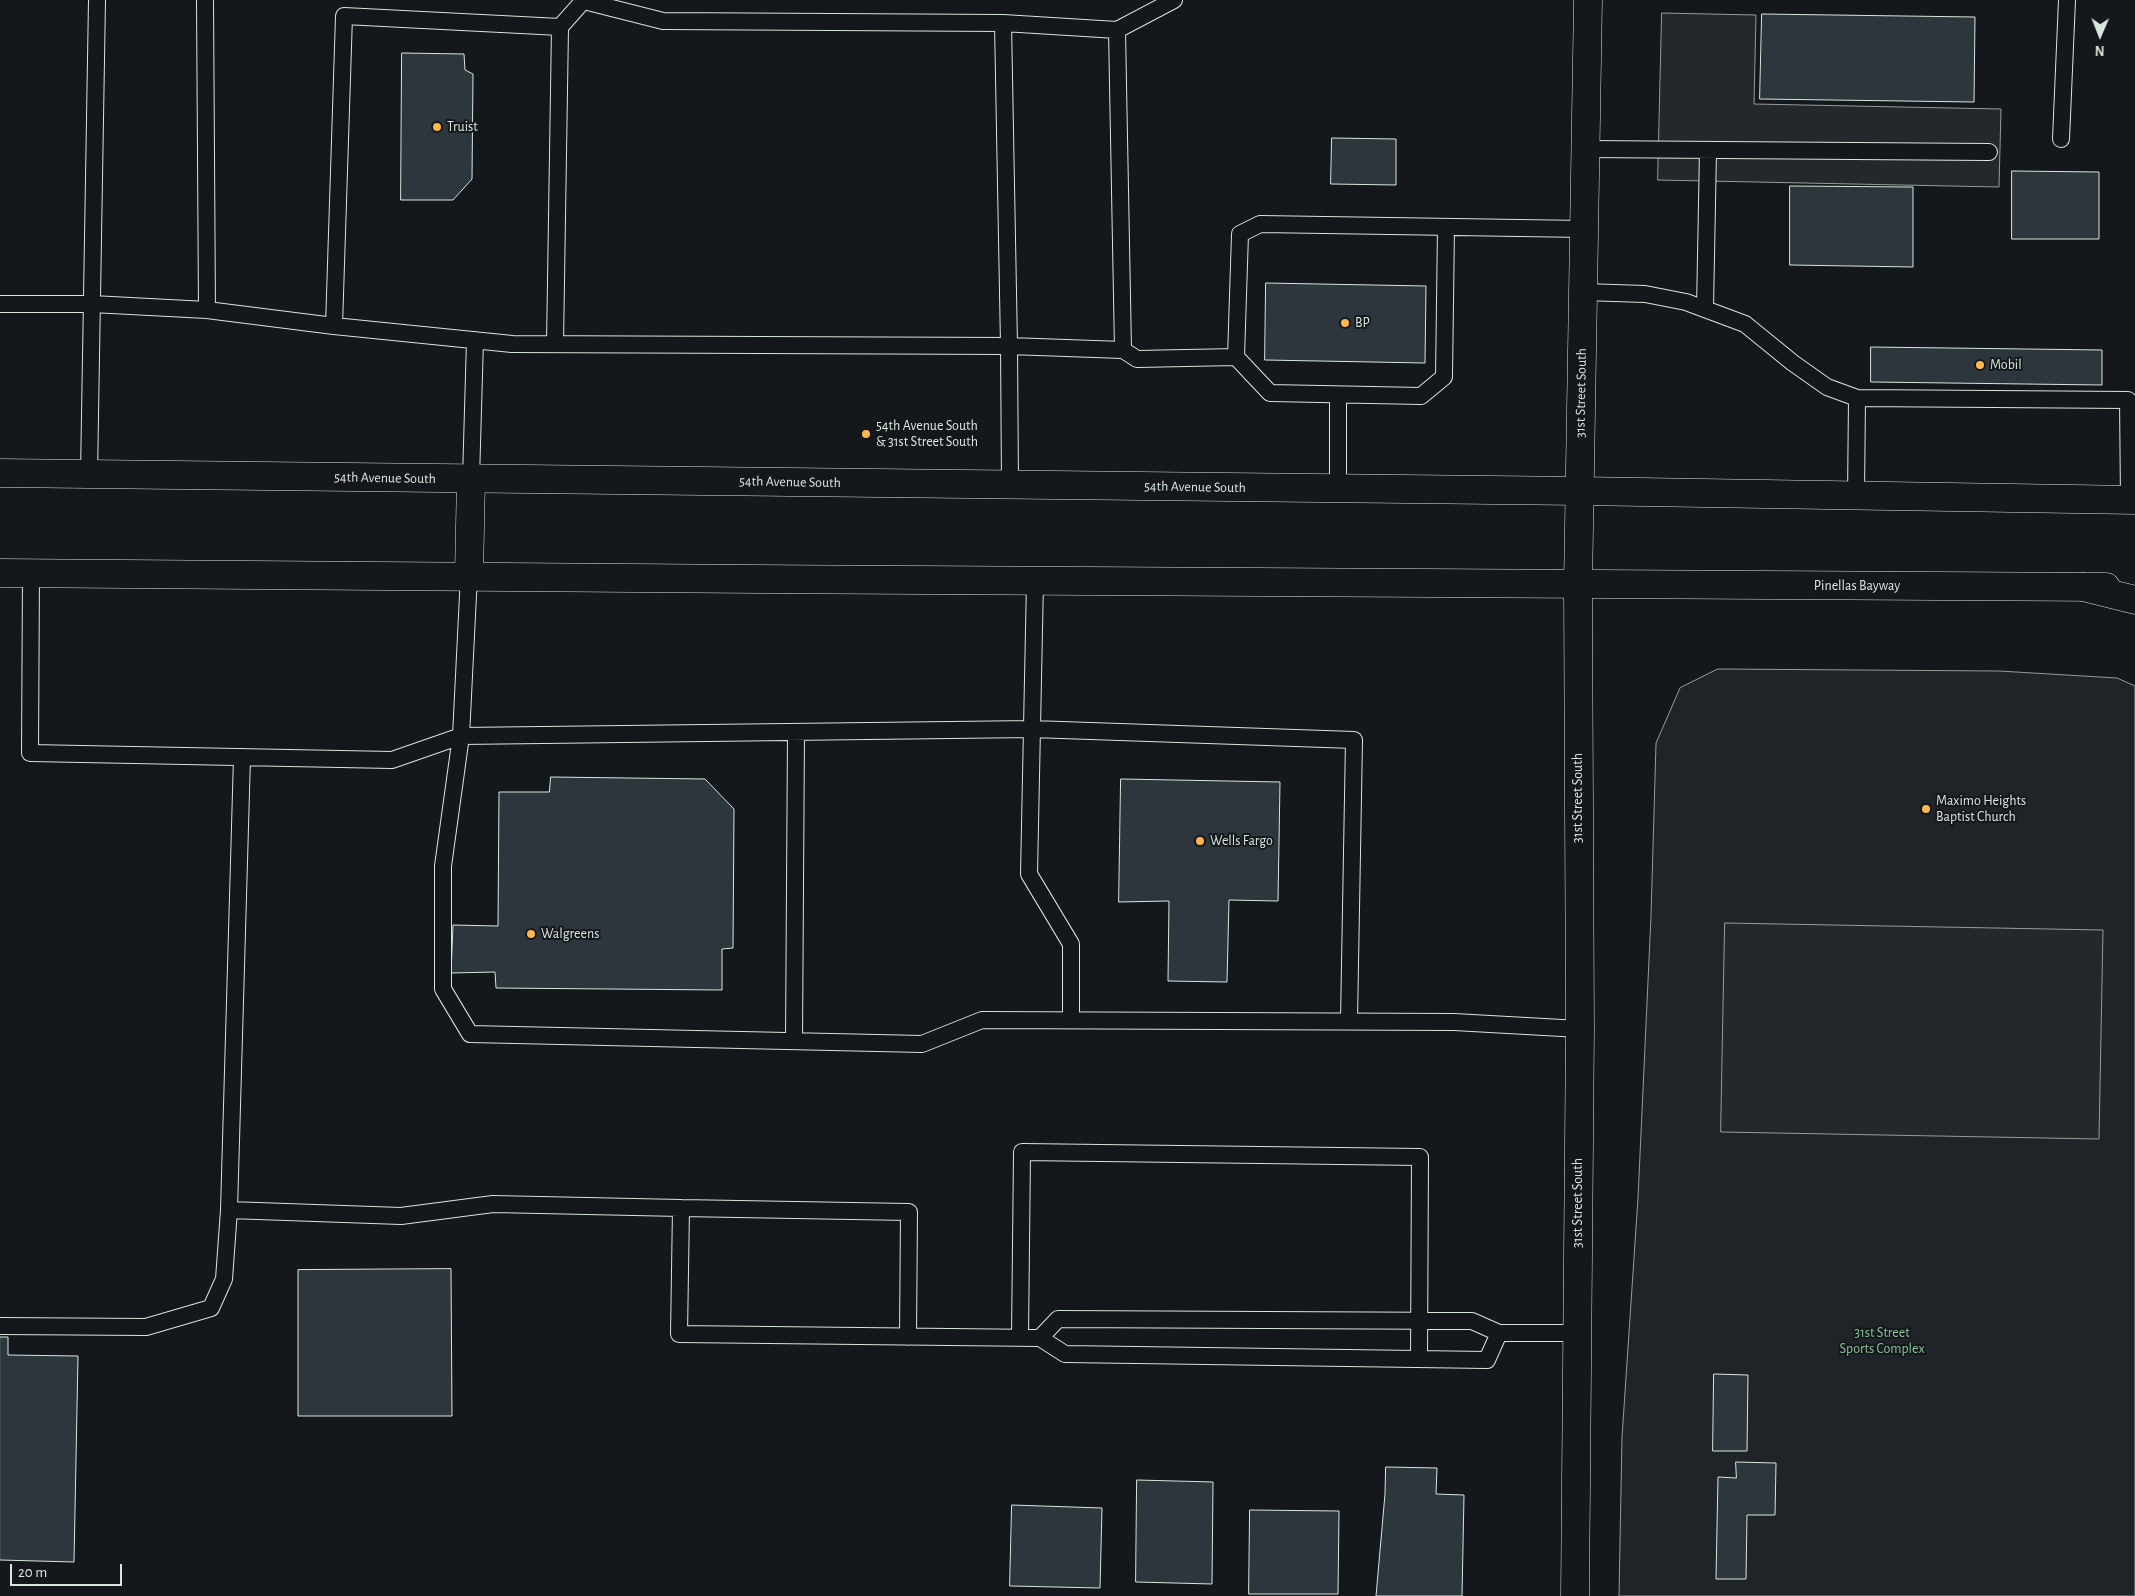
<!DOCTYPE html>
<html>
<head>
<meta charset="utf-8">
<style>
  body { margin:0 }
  #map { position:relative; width:2135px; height:1596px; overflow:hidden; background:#14181c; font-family:"Alegreya Sans",sans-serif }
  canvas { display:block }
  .north { position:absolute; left:2075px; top:10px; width:50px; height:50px; -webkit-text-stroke:4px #14181c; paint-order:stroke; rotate:181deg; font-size:14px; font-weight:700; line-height:20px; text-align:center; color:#d8e6dc }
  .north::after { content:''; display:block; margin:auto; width:18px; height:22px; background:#d8e6dc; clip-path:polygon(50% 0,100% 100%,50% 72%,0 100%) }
  .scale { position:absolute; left:10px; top:1564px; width:112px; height:22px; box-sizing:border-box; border:2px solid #d8e6dc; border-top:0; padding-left:6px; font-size:15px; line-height:18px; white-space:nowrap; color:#d8e6dc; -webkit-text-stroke:4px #14181c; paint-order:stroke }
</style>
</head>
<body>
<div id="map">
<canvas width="2135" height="1596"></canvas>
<div class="north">N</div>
<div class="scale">20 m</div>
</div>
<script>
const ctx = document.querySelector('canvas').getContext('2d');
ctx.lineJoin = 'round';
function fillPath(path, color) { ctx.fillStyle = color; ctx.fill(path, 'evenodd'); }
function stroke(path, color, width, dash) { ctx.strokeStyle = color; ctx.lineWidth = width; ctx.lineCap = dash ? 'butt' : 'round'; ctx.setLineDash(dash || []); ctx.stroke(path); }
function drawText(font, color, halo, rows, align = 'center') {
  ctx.font = font + ' "Alegreya Sans",sans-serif'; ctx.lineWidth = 4; ctx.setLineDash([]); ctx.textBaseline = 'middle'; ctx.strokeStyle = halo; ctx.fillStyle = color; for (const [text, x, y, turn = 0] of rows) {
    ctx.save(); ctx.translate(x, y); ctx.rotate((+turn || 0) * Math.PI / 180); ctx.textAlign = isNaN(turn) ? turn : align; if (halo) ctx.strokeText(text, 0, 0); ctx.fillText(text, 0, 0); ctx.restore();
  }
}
const green = new Path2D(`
  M1718,669L1999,671L2117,678L2135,686V1596H1619L1622,1437L1638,1198L1651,916L1656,743L1680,688Z`);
const parking = new Path2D(`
  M1662,13L1756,15L1754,104L2001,109L1999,187L1658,180Z
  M1725,923L2103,930L2099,1139L1721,1132Z`);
const building = new Path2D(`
  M1762,14L1975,17L1974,102L1760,99Z
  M402,53L464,54L465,70L473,74L472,179L453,200H401Z
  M1332,138L1396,139V185L1331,184Z
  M2012,171L2099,172V239H2012Z
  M1790,186L1913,187V267L1790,265Z
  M1266,283L1426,286L1425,363L1265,360Z
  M1871,347L2102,350V385L1871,382Z
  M551,777L705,779L734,809L733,948L722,949V990L496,988L495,972L451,973L453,925L498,926L499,792H549Z
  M1121,779L1280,782L1278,901L1229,900L1227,982L1168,981L1169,901L1119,902Z
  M451,1269L452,1416H298V1270Z
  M0,1337H8V1355L78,1356L74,1562L0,1560Z
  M1714,1374L1748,1375L1747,1451H1713Z
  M1736,1462L1776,1463L1775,1515H1747L1746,1579H1716L1718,1477L1736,1478Z
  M1386,1467L1437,1468L1436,1494L1464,1495L1462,1596H1376L1385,1494Z
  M1137,1480L1213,1482L1212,1584L1136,1582Z
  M1012,1505L1102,1508L1100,1588L1010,1586Z
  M1250,1510L1339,1511L1338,1594H1249Z`);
const service = new Path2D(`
  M584,1L663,21L1003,23
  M560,27L584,0
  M1117,30L1003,23L1009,346L1123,350L1117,30L1174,0
  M2061,139L2067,0
  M1586,149L1989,152
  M1583,292L1645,294L1686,302L1745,324L1793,363L1827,387L1857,398
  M0,304H92L207,310L205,0
  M1705,309L1708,150
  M207,310L334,326
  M555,344L560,27L344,16L334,326L512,344L1009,346L1010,485
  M1123,350L1137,359L1236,357L1240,234L1260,224L1584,229
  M1236,357L1270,393L1421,396L1444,377L1446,227
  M1338,395V488
  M89,475L97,0
  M471,479L475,340
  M1856,496L1857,398L2128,400L2129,500
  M31,573L30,753L392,760L461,736L1032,729L1354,740L1349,1021
  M469,575L461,736L443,866V989L470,1034L922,1044L982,1020L1454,1022L1580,1029
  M1035,581L1029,874L1071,944V1020
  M794,1041L796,732
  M681,1208L909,1212L908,1337
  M229,1210L242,757
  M0,1326L146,1327L211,1308L224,1279L229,1210L401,1216L493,1204L681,1208L679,1334L1040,1338L1065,1354L1487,1360L1499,1333
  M1020,1337L1022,1152L1420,1157L1419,1359
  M1040,1338L1058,1319L1472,1321L1499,1333H1577`);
const minor = new Path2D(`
  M469,575L471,479`);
const tertiary = new Path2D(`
  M1575,1596L1580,1029L1578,586L1588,0`);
const secondary = new Path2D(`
  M0,473L1580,491L2135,500
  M0,573C702,577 1404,587 2106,587`);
const motorway = new Path2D(`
  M2083,587L2135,600`);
const markers = [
  [437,127,5,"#ffb74d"],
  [1345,323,5,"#ffb74d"],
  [1980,365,5,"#ffb74d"],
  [866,434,5,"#ffb74d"],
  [1926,809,5,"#ffb74d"],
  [1200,841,5,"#ffb74d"],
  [531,934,5,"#ffb74d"]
];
const poiNames = [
  ["Truist",447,127],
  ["BP",1355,323],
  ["Mobil",1990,365],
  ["54th Avenue South",876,426],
  ["& 31st Street South",876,442],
  ["Maximo Heights",1936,801],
  ["Baptist Church",1936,817],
  ["Wells Fargo",1210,841],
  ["Walgreens",541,934]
];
const streetNames = [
  ["31st Street South",1581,393,-89],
  ["54th Avenue South",385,478,1],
  ["54th Avenue South",790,482,1],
  ["54th Avenue South",1195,487,1],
  ["Pinellas Bayway",1857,586],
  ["31st Street South",1578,798,-90],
  ["31st Street South",1578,1203,-90]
];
const parkNames = [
  ["31st Street",1882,1333],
  ["Sports Complex",1882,1349]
];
fillPath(green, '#202428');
stroke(green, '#939e99', 1);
fillPath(parking, '#24282b');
stroke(parking, '#939e99', 1);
fillPath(building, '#2c363c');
stroke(building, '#d8e6dc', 1);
stroke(service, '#d8e6dc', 18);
stroke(minor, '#d8e6dc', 29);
stroke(tertiary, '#d8e6dc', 29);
stroke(secondary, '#d8e6dc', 29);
stroke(motorway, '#d8e6dc', 29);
stroke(service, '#14181c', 16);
stroke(minor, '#14181c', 28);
stroke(tertiary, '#14181c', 28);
stroke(secondary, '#14181c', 28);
stroke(motorway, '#14181c', 28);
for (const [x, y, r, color] of markers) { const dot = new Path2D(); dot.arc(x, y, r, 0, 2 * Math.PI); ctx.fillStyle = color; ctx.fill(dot); stroke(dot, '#14181c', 2); }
drawText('14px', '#d8e6dc', '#14181c', poiNames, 'left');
drawText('14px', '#d8e6dc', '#14181c', streetNames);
drawText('14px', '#8ac095', '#14181c', parkNames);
</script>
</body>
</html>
